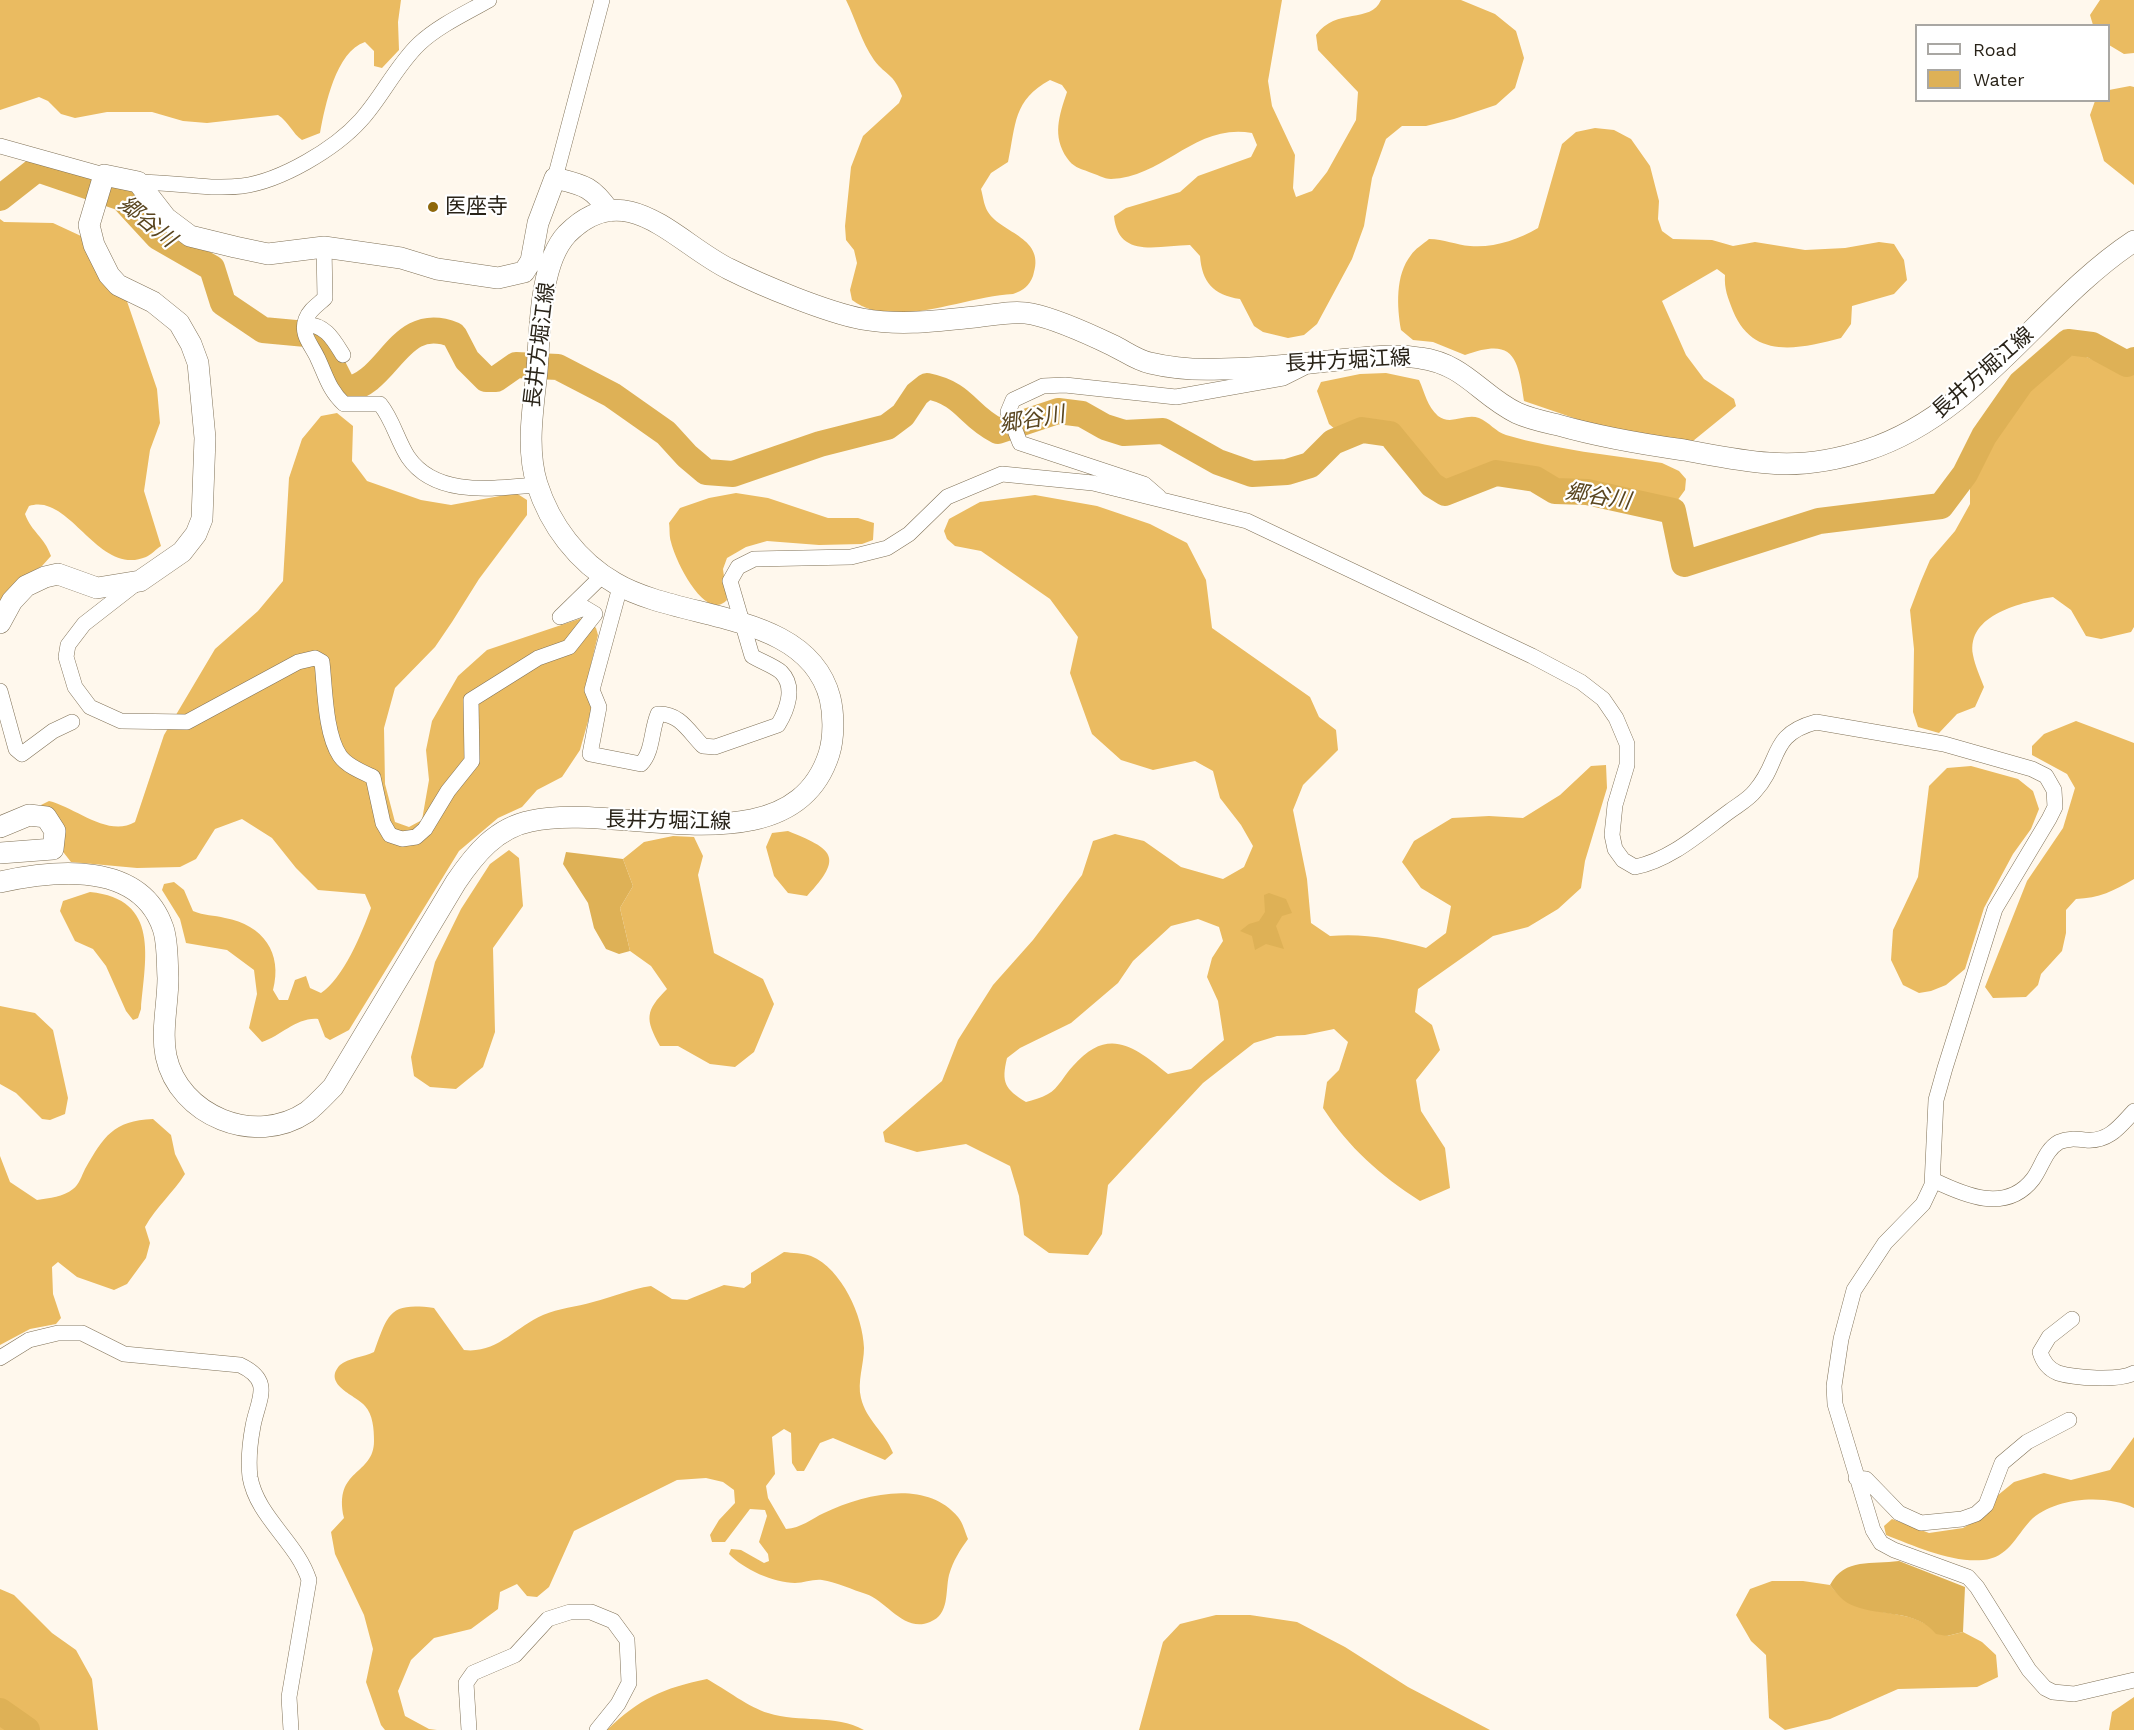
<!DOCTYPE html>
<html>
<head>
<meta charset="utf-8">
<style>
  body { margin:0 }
  #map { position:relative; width:2134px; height:1730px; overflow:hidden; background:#fff8ed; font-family:"Work Sans",sans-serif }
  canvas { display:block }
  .legend { position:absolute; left:1915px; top:24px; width:195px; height:78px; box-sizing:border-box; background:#fff; border:2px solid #a9a7a3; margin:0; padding:8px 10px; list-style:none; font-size:18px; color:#292318 }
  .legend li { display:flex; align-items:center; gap:12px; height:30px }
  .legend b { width:30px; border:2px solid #a9a7a3 }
</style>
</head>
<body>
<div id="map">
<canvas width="2134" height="1730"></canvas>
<ul class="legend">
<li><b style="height:8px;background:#fff"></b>Road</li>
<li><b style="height:16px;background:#deb156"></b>Water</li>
</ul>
</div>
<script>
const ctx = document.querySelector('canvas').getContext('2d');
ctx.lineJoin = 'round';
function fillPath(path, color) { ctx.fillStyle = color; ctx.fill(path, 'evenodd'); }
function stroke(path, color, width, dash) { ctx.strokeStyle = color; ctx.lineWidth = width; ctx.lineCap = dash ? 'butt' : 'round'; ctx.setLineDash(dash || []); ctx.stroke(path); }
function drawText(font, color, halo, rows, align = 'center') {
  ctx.font = font + ' "Work Sans","Noto Sans JP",sans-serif'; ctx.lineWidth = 4.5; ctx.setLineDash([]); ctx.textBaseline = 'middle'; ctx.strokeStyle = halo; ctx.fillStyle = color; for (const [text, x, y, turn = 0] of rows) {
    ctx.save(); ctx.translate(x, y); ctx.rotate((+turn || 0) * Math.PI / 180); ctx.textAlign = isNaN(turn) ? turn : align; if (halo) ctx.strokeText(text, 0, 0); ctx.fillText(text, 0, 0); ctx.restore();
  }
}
const forest = new Path2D(`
  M0,0H401L398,22L399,50L382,68L374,66V51L365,42C336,51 325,106 320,133L302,140C292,133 289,122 278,115L207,123L183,121L152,112H107L75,118L61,114L48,101L39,97L0,110Z
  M846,0H1282L1268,81L1272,106L1295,155L1293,188L1296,197L1312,191L1327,172L1356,120L1358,92L1318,50L1316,35C1336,7 1371,24 1381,0H1461L1495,14L1516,31L1524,58L1515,88L1496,105L1454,119L1426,126H1402L1386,139L1372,178L1364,226L1352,259L1317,324L1304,335L1288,338L1263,332L1254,326L1240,299C1213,295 1202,282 1200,256L1190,245C1160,245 1118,260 1114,216L1126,208L1180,192L1198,176L1251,157L1257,145L1252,133C1195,123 1165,177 1111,179C1104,179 1096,174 1089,172C1079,168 1073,167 1067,158C1052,136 1059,116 1067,92L1062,85L1050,80C1013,100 1016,124 1008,162L991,173L981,189C983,196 984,206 988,212C1002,234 1047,237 1033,276C1029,286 1024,290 1013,294C965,296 893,331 852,300L850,290L857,263L854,250L846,240L845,226L851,167L863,136L899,103L902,96C893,72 887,77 874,60C861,41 856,20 846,0Z
  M2100,0H2134V53L2124,54L2109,45L2108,26L2093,25L2090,15Z
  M2130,86L2134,87V185L2104,161L2090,115L2095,101L2108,100L2109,90Z
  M1595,128L1614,130L1631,139L1650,166L1659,201L1658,219L1662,231L1673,239L1712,240L1733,246L1755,242L1805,250L1845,248L1879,242L1894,244L1904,260L1907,280L1894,294L1852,306L1851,324L1841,338C1799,349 1753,360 1733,311C1728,298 1724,289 1725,275L1717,269L1662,301L1686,355L1704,379L1734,399L1736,406L1693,441L1606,429L1524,401C1518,357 1514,337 1465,355L1433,342L1413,340L1401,330C1397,307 1395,275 1411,255C1415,249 1423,244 1429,239C1444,239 1456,245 1470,246C1494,248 1517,240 1538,228L1562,144L1576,132Z
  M0,219L4,222L53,223L81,236L117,272L157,389L160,423L150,450L144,491L161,546C156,549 151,555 146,557C98,577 70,492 29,506L25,514C32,533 44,536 51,556L42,566L20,579L0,605Z
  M2076,353L2099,362L2134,369V627L2131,632L2101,639L2086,636L2071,610L2053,597C2023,602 1966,614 1973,655C1975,666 1980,676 1984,687L1975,707L1957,714L1939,733L1918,727L1913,712L1914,649L1910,610L1921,581L1930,560L1955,531L1970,504V484L1990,442L2025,389L2043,372Z
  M1386,373L1419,380C1425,393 1427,406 1438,416C1451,426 1465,413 1479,418C1489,422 1496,432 1506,435C1557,450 1610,455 1662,463L1679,471L1686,479L1685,490L1677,501L1665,505L1586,489L1557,487L1536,477L1495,470L1445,490C1425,476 1412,442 1391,432C1374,424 1354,430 1336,430L1329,424L1317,391L1321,382L1360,374Z
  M337,413L353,426L352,461L367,481L421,500L451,505L516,493L527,500V515L479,579L452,622L435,647L395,688L384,728L385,784L395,822L409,827L422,820L429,780L426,750L432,721L458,676L487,650L585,617L596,628L598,635L586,685L592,707L580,750L562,777L537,790L522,807L498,818L459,851L349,1030L330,1040L325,1037L318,1019C297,1017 281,1036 262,1042L249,1028L257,994L254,970L227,950L186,943L180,919L162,890L164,884L174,882L184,890L193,911C204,916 214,915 225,918C263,925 283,953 273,990L279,1000H288L295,980L306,976L310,988L321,993C343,979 362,933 371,908L365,894L318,890L296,868L272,838L242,819L215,829L196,859L180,867L137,868L71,862L60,848L41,805L49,801C75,807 108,838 135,822L164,735L215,649L258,611L283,581L289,478L302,439L321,416Z
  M736,493L768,498L828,518H858L874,523L873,540L862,544L819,545L767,541L746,547L727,558L723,569L727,600C705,623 675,560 671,542C669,536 670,529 669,523L680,508L709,498Z
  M1035,495L1097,506L1150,524L1187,543L1206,580L1212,628L1310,697L1319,717L1336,730L1338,750L1303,785L1293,810L1307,879L1311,923L1330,936C1365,933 1393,939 1426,948L1446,933L1451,906L1421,888L1402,862L1414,841L1452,818L1489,816L1523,818L1560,795L1591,766L1606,765L1607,788L1585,861L1581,888L1558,909L1528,927L1493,936L1418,989L1415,1012L1432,1025L1440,1050L1416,1080L1421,1111L1445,1148L1450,1188L1420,1201C1380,1175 1349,1148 1323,1108L1327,1082L1339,1070L1348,1042L1334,1029L1305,1035L1277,1036L1254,1043L1203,1083L1108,1185L1102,1234L1088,1255L1049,1253L1024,1235L1019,1196L1010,1166L966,1144L917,1152L885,1142L883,1132L942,1081L958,1040L993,985L1033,940L1082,875L1093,841L1115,834L1144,841L1181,867L1223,879L1244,867L1253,846L1241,825L1220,798L1213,771L1195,761L1153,770L1121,760L1092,734L1070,673L1078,637L1050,599L981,551L955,546L947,539L944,531L949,519L980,502ZM1198,919L1219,927L1223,941L1212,958L1207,977L1218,1001L1224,1040L1191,1069L1168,1074C1134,1046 1108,1026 1073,1066C1065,1074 1058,1089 1048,1094C1041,1098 1033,1100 1026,1102C1005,1089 1001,1083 1007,1058L1020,1048L1071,1023L1118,983L1133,961L1171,926Z
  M2076,721L2134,743V879C2114,891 2099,898 2076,899L2066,910V933L2062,951L2041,974L2038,985L2026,997L1993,998L1985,987L2027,881L2063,828L2075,788L2067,774L2032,755V746L2044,734Z
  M1971,766L2018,779L2033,791L2039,809L2031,829L2013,854L1984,908L1965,969L1946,985L1931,991L1919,993L1903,985L1891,960L1893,930L1918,877L1929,786L1947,768Z
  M788,831C832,849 845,856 807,896L788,893L774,876L766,847L772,833Z
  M673,836L694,837L703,856L698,875L714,953L763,979L774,1004L754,1052L735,1067L710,1064L678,1046H660C645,1019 645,1011 667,989L651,966L630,951L620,908L633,886L623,859L644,842Z
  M509,850L519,858L523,906L493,948L495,1032L483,1067L456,1089L430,1087L414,1076L411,1057L435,962L461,909L490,864Z
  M90,892C161,899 145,959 141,1009L138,1018L133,1020L126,1011L106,966L93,949L75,941L60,911L63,901Z
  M0,1006L35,1013L53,1030L68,1098L65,1114L50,1120L42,1119L16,1093L0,1084Z
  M153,1119L171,1135L175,1154L185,1174C173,1193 156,1207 145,1227L150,1243L146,1258L127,1284L114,1290L77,1277L58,1262L52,1267L53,1294L61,1318L56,1324L30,1329L0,1345V1156L10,1182L37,1200C50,1198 63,1197 73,1189C79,1185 82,1175 85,1169C104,1136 113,1121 153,1119Z
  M784,1252C792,1253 803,1253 811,1256C842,1269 863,1316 864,1348C864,1364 857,1382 861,1398C866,1420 885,1432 893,1453L885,1460L833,1438L820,1443L804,1471H797L792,1463L791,1433L784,1429L772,1437L775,1474L766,1486L768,1498L786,1529C801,1528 811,1519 824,1513C863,1495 925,1478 958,1517C963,1523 965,1532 968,1539C960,1550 953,1561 949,1575C945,1592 950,1614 930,1622C904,1633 887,1601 866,1594C853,1590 836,1582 822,1580C813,1579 804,1583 795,1583C774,1583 743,1569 729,1554L731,1549L741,1550L764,1563L769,1561L768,1554L759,1542L767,1516L765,1510L750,1509L725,1542H712L710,1535L719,1520L735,1503L734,1490L723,1482L706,1478L677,1480L574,1531L549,1587L537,1597L527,1596L517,1584L500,1592L498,1609L471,1629L434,1638L411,1660L398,1691L405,1716L429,1729L437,1730H385L381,1725L366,1682L373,1649L364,1615L335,1554L331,1532L344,1518C333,1468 374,1476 374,1441C374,1429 373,1415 365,1406C358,1396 321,1385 340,1365C348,1358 364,1357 374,1352C388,1314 389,1302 434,1308L464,1350C497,1354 515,1327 543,1315C559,1308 576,1307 593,1302C613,1297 631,1289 651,1286L672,1299L687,1300L724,1285L744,1288L751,1283V1273Z
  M2134,1437V1508C2106,1494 2054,1497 2030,1521C2016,1536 2008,1558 1983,1560C1952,1563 1914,1546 1886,1535L1884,1526L1892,1519L1929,1533L1963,1528L1984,1516L1992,1500L2014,1482L2044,1473L2071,1480L2110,1470Z
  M1772,1581H1803L1830,1585C1852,1613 1877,1609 1909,1617C1923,1621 1935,1629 1947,1636L1963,1632L1982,1642L1996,1655L1998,1677L1977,1687L1898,1689L1830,1719L1785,1730L1769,1718L1766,1655L1751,1641L1736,1615L1750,1589Z
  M0,1589L14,1595L52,1633L76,1650L92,1679L98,1730H0Z
  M1216,1615H1250L1297,1622L1345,1647L1408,1687L1490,1730H1139L1163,1642L1180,1624Z
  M707,1679C725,1689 750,1708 768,1713C800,1723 835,1714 864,1730H607C639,1699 663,1688 707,1679Z
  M2134,1697V1730H2109L2112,1712Z`);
const water = new Path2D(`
  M566,852L623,859L633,886L620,908L630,951L619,954L606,949L594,928L588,903L563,864Z
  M1269,893L1286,899L1292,913L1282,916L1276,926L1284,949L1266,944L1255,950L1252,936L1240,931L1249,924L1259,921L1265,912L1264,895Z
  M1899,1561L1965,1587L1963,1632L1947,1636L1936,1634C1916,1609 1881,1617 1854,1606C1843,1602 1836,1593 1830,1585C1845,1557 1872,1565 1899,1561Z`);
const river = new Path2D(`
  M0,198L37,169L122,198L158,237L212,268L223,303L263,330L317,335L345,390C390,384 398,312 454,335L467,360L486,379H496L516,365L558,367L612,395L666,433L687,456L706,472L733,474L820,444L887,427L903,415L917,394L927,386C966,394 966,415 998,431L1058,411L1082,414L1105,427L1124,433L1163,431L1218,462L1252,474L1287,472L1310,465L1333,442L1362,430L1390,434L1432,485L1445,493L1496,473L1535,479L1555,491L1587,492L1673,511L1684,564L1819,521L1941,506L1965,474L1984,436L2021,383L2068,342L2092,345L2127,364L2134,360
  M0,1711L27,1730`);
const street = new Path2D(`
  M0,146L104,175
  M555,178L602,0
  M138,182C173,182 208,190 242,186C281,181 335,149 361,120C382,97 396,66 419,44C438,26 466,13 489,0
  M324,247L325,298C319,304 309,310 306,319C300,335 312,345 318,359C326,376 329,390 344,404H380C393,420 397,440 408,457C436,498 495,488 537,485
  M305,324C326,325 333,339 343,355
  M1159,497L1144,484L1020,443L1008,412L1013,400L1043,386L1065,385L1176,397L1283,378L1303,368
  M138,582L84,624L68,645L66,657L75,687L90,707L121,721L187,722L298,662L315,658L322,662C325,688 325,734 340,756C347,766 362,772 373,777L383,823L390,835L402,839L416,837L425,829L448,791L472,761L471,700L538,658L569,647L595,614L585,608L560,617L603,575
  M620,587L592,690L599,707L590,754L641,764C653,752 651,730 658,714C680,713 689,732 703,746L715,747L778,725C787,710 796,687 781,672C774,666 760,661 752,656L730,581L738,567L754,559L851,557L887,548L909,534L947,497L1002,474L1093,483L1247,521L1532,656L1581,682L1603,699L1616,718L1627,744V765L1615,805L1612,835L1615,849L1623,860L1635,867C1671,860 1701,832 1730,811C1738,805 1749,799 1755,791C1782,761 1768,735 1816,722L1944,744L2032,769L2046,776L2054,790L2055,807L2049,819L1995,909L1945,1068L1936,1100L1932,1185L1923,1204L1885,1243L1854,1290L1841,1339L1834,1386L1835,1404L1873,1530L1881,1543L1894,1550L1968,1577L1977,1587L2029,1670L2045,1688L2053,1692L2074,1694L2134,1680
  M0,691L16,749L22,754L53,731L72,722
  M1933,1180C1964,1195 2006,1214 2033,1179C2042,1167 2045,1150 2059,1142C2068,1138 2076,1139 2086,1140C2109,1142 2120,1126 2134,1111
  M2072,1319L2049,1337L2040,1352C2043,1362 2048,1369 2058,1373C2074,1378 2120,1381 2134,1373
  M0,1358L29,1340L58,1333H82L124,1354L240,1365C274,1381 258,1399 253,1426C250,1442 248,1460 250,1477C257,1517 297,1542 309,1580L289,1697L291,1730
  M1856,1478L1866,1479L1899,1513L1921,1523L1962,1519L1976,1514L1986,1505L2002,1463L2027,1442L2069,1420
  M469,1730L466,1683L473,1673L515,1655L548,1619L570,1612H591L613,1621L627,1640L629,1683L618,1704L597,1730`);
const secondary = new Path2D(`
  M0,623L12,601L26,586L45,577L58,574L97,588L140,581L182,552L196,534L202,519L205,438L198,363L191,344L179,323L153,302L118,285L109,275L94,245L89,225L104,175L138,182L166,218L190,236L235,247L268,254L324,247L401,258L437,269L498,278L524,272L531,261L538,223L555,178C583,185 592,186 609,211
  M0,827L29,815L46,817L55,831L53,849L0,853
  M0,882C55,870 140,861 163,928C168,942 167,963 168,978C168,1003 161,1031 166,1056C179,1116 255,1147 307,1112C316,1105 325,1095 333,1087L456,882C475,854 496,828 531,821C618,801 791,872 829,754C834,738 834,715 830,698C807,610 681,622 615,583C578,562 550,525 537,484C526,448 533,409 537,371C540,332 539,264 567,234C626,174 676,243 729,269C763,286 826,312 862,319C901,326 936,321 975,317C993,315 1015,310 1032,314C1056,319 1089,334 1112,345C1125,351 1136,360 1150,363C1171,368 1199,370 1221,369C1263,369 1307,363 1349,359C1373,357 1396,354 1420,358C1465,364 1480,395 1517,413C1530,419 1545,422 1558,425C1600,437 1641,444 1684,450C1712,455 1740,461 1769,463C1801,466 1836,460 1867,450C1978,414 2040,303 2134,241`);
const markers = [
  [433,207,6,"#8e680c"]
];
const poiNames = [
  ["医座寺",445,207]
];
const streetNames = [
  ["長井方堀江線",540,345,-83],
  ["長井方堀江線",1348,361,-3],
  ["長井方堀江線",1983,373,-41],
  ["長井方堀江線",668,821,1]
];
const waterNames = [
  ["郷谷川",147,222,39],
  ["郷谷川",1032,420,-10],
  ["郷谷川",1598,497,9]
];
fillPath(forest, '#eabb61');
fillPath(water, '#deb156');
stroke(river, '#deb156', 26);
stroke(street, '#807258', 16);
stroke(secondary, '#807258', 22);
stroke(street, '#fff', 15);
stroke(secondary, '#fff', 21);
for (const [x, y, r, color] of markers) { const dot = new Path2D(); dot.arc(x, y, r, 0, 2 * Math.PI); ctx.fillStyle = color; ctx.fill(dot); stroke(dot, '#fff', 2); }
drawText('21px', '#292318', '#fff', poiNames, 'left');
drawText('21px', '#292318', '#fff', streetNames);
drawText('italic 22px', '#59451f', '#fff', waterNames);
</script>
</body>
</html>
